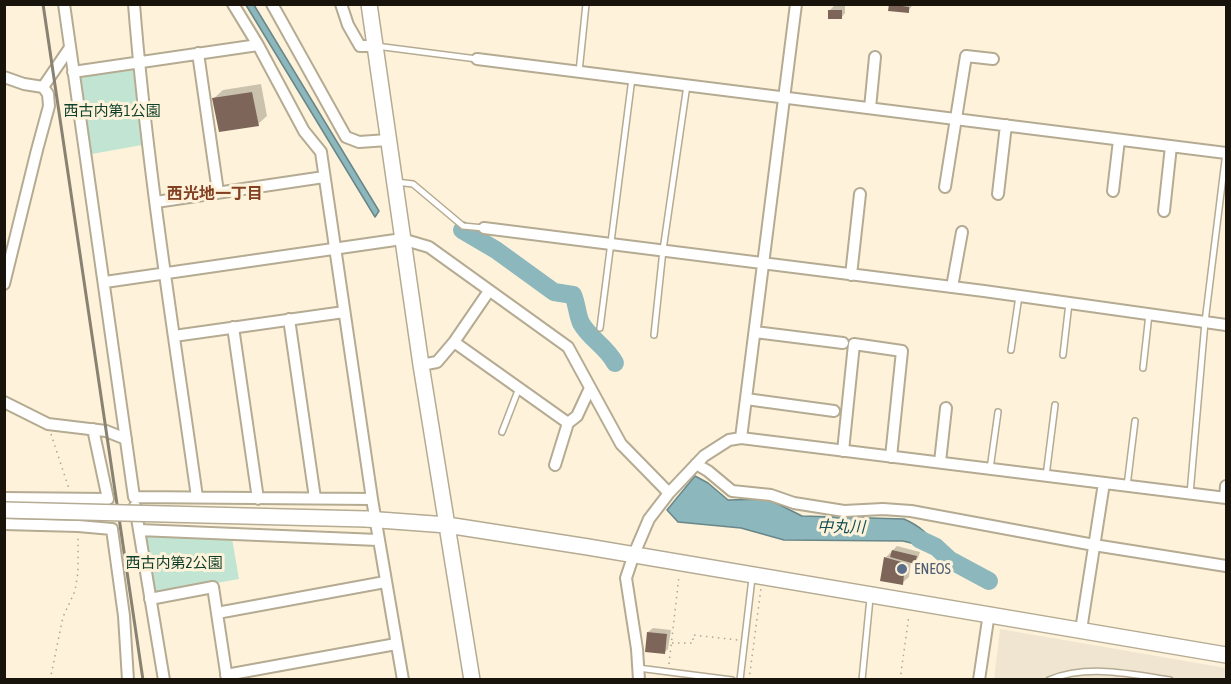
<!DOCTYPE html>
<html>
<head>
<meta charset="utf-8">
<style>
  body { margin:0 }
  #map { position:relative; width:1231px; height:684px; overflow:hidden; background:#fef3da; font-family:"Asap Condensed",sans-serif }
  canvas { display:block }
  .frame { position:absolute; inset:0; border:6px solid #18140c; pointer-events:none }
</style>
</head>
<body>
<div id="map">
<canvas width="1231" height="684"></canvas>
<div class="frame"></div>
</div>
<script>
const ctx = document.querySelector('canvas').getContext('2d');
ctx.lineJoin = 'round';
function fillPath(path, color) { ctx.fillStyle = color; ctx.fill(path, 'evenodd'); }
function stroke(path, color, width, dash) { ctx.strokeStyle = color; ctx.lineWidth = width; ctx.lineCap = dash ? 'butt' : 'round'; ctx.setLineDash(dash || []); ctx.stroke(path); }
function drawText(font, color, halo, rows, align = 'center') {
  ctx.font = font + ' "Asap Condensed","Noto Sans JP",sans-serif'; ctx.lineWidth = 6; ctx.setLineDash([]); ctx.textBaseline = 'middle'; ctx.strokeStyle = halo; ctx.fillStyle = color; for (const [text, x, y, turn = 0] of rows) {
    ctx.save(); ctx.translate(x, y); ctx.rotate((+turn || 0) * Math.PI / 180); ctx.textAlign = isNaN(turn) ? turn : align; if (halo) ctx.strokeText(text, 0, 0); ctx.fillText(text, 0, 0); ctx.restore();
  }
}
const industrial = new Path2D(`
  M1000,629L1226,668V679L994,680Z`);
const green = new Path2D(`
  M134,70L142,145L92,154L79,77Z
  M146,536L232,538L239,579L150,595Z`);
const water = new Path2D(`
  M246,5H254L379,211L375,217Z
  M695,476L708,483L728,500L768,499L802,516L904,519C920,526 930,535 940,550L903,541L784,540L741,528L678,522L667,510Z`);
const shadow = new Path2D(`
  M891,4H913L908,12Z
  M834,6H845V13L841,18L830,10Z
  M261,84L267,116L258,124L214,98L223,90Z
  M897,546L920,552L918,558L914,562L911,561L909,577L902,583L885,558Z
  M653,628L671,630L668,649L664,653L648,632Z`);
const river = new Path2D(`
  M462,230L496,250L554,292L573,295C577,304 577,314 581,323C590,339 607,347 615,363
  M919,539L936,547L950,560L989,581`);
const building = new Path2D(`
  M889,4L909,7V13L888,11Z
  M828,10H842V19H828Z
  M252,92L259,126L219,132L212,98Z
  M892,550L917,556L915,564L890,557Z
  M884,557L905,563L903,585L880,581Z
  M647,632L667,634L665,654L645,652Z`);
const path = new Path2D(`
  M51,434L69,489
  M672,643H693V635L738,640
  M669,664L679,576
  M50,680L63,617L75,591L78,572V538
  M749,680L761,588
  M900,680L909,615`);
const lane = new Path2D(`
  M376,46L477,59
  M579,72L586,4
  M396,182L413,184L463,226L484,228
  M600,328L632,78
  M654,335L663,250L687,85
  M1011,350L1019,296
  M1063,355L1069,303
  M1143,368L1149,314
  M502,432L519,388
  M990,469L998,412
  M1046,476L1055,405
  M1127,486L1135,421
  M1190,494L1205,322L1226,152
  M638,668L732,680
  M740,680L752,578
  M862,680L870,598
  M1049,680C1087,664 1131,674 1170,680`);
const street = new Path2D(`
  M64,4L134,497L372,499L403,680
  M134,4C147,169 174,333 197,497
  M233,4L258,45L304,131L321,152L372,499
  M272,4L346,137L359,142L388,140
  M341,4L348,25L360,46H375
  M198,53L218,192
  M477,59L1226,153
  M73,72L258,45
  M4,77L24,84L43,87
  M43,87L69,49
  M870,108L875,57
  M945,187L966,56L993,59
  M1113,191L1119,140
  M998,194L1006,125
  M156,202L324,177
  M1164,211L1171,146
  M484,228L984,291L1226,325
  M851,275L860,194
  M105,282L402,239L429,247L568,347L621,444L669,493
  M4,284L37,150L49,106L48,94L43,87
  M952,287L962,232
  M289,319L315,498
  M233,327L258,499
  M755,332L843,343
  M174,336L344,312
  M454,342L568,423
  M421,365L437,362L454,342L489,291
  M746,399L834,411
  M4,402L48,424L106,431L126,439
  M741,438L796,4
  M843,451L854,344L902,351L891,457
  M940,462L946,408
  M696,464L708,471L732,491L771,495L794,503L844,511L883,509L911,511L1094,545L1226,566
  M555,465L568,423L577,416L590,388
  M4,498L108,499L93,429
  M1225,498L1226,486
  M135,506L164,680
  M4,524L78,526L112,529L124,616L128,680
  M139,530L378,540
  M150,599L213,587L227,679
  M217,613L385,582
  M1081,630L1104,483
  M226,675L396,644
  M639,680L637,649L626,578L634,554L649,519L669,493L704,456L729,440L741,438L1226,498
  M979,680L989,613`);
const secondary = new Path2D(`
  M369,4L421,365L472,680
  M366,519L447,525L588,547L1226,655`);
const rail = new Path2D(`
  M43,4L143,680`);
const secondaryBridge = new Path2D(`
  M4,510L366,519`);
const markers = [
  [902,569,6,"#5c6f8a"]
];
const parkNames = [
  ["西古内第1公園",112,111],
  ["西古内第2公園",174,563]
];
const serviceNames = [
  ["ENEOS",914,569]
];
const neighbourhoodNames = [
  ["西光地一丁目",215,194]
];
const waterNames = [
  ["中丸川",841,527,1]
];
fillPath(industrial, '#efe5d0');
fillPath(green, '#c1e5d2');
fillPath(water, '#8cb7bd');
stroke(water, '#698688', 1.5);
fillPath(shadow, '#0003');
stroke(river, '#8cb7bd', 18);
fillPath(building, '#7d6659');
stroke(lane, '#b5ab93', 8);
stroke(street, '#b5ab93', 14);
stroke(secondary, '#b5ab93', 18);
stroke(path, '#aea592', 1.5, [1.5, 4.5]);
stroke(lane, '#fff', 5);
stroke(street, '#fff', 10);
stroke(secondary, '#fff', 15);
stroke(rail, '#898171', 3);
stroke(secondaryBridge, '#b5ab93', 18, []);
stroke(secondaryBridge, '#fff', 15);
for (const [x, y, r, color] of markers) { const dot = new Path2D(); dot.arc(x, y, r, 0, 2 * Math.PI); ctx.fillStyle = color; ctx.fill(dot); stroke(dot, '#fef3da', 2); }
drawText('15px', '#0f3f2b', '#fef3da', parkNames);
drawText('15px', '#4e5e75', '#fef3da', serviceNames, 'left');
drawText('bold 16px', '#834123', '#fef3da', neighbourhoodNames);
drawText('italic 16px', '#135158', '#fef3da', waterNames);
</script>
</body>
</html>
